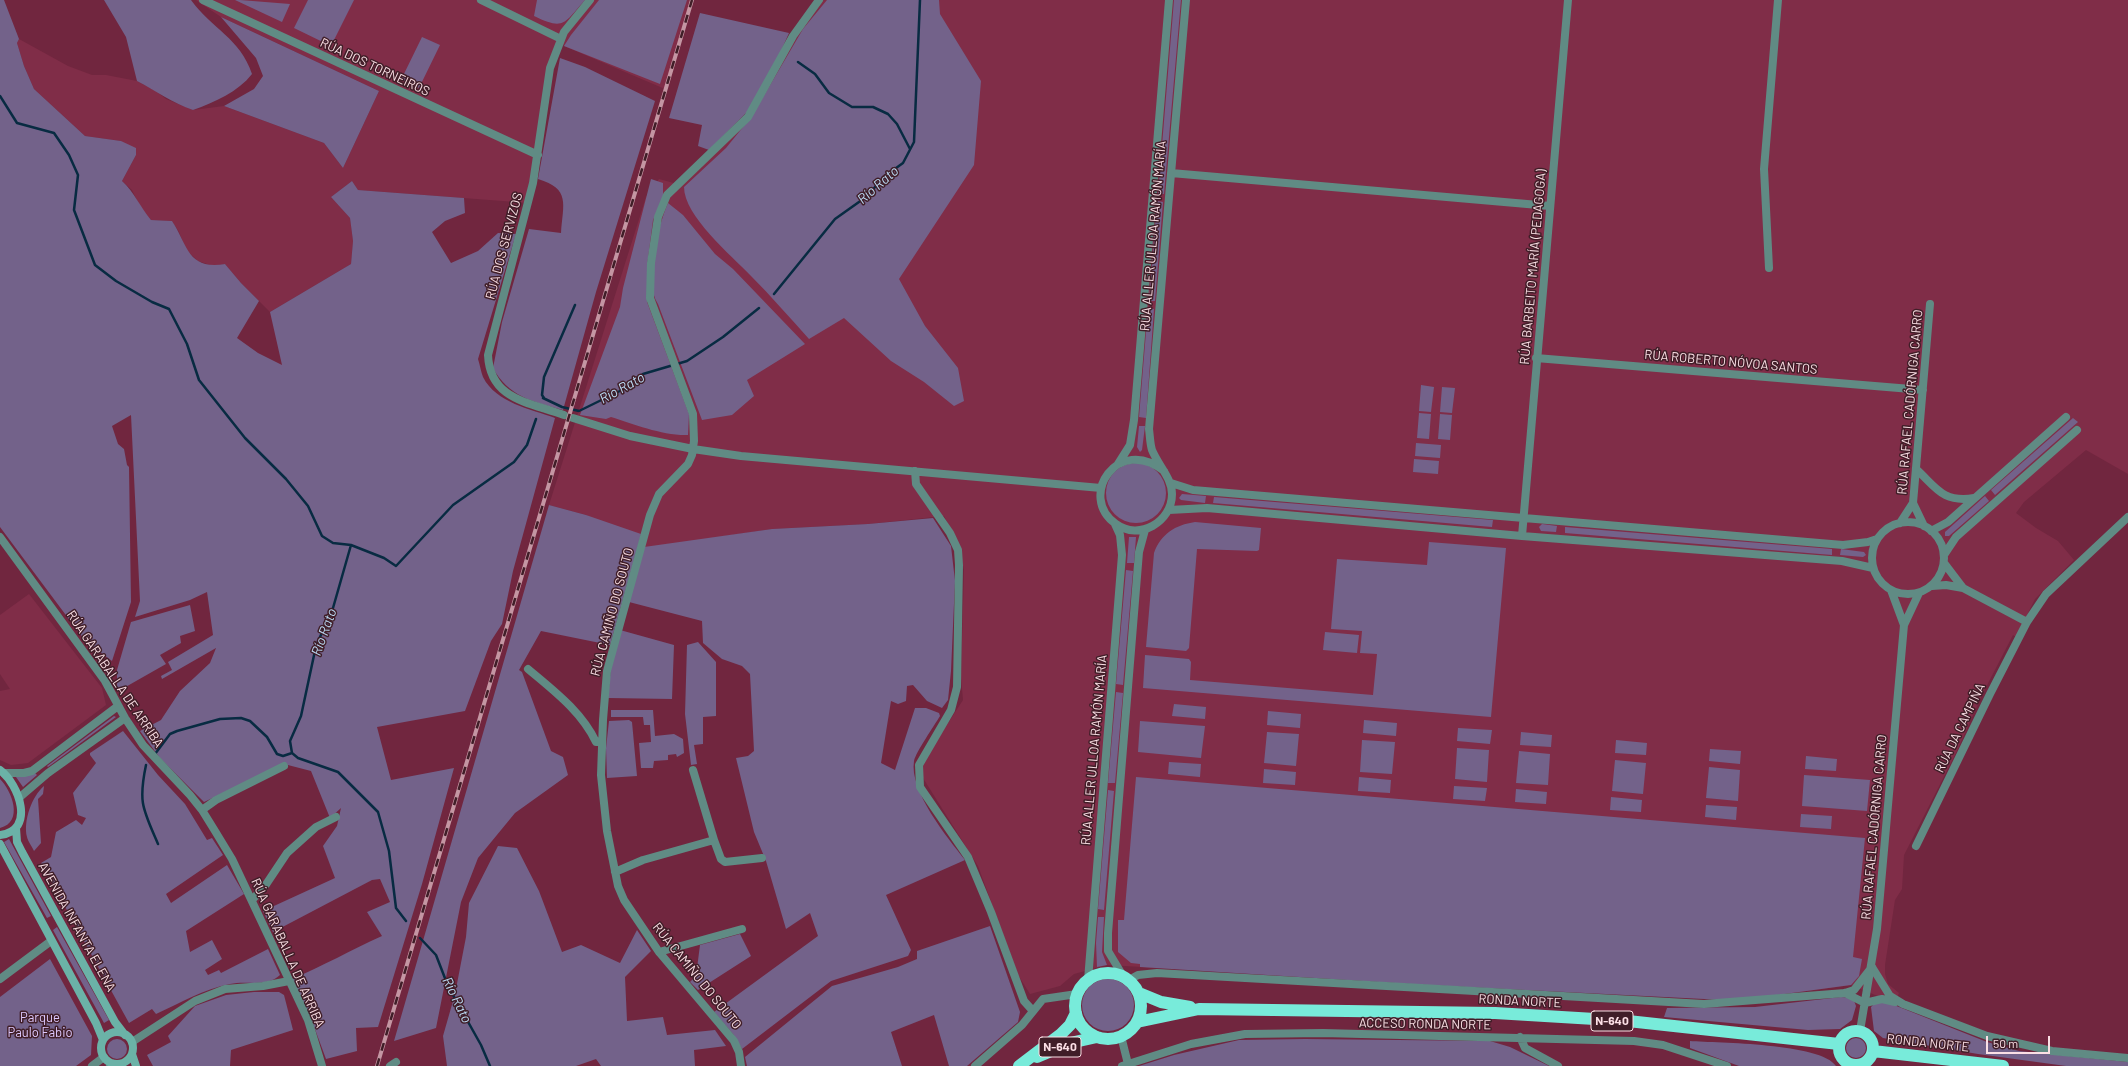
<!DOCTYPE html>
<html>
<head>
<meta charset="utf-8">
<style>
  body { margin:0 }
  #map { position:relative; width:2128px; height:1066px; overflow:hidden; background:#71263f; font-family:Barlow,sans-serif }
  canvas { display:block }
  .scale { position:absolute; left:1986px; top:1036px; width:64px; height:18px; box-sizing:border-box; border:2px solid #fbdfe5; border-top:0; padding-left:5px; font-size:12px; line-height:14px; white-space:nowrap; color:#fbdfe5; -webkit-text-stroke:3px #401e28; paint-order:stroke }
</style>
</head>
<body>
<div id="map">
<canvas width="2128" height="1066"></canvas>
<div class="scale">50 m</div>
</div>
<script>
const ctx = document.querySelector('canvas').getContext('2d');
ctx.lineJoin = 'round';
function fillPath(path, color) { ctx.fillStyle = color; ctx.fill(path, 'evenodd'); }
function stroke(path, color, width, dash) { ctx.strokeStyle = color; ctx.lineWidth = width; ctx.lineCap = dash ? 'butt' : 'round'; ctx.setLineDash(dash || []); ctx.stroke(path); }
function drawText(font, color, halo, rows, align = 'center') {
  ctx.font = font + ' Barlow,sans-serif'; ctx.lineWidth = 3; ctx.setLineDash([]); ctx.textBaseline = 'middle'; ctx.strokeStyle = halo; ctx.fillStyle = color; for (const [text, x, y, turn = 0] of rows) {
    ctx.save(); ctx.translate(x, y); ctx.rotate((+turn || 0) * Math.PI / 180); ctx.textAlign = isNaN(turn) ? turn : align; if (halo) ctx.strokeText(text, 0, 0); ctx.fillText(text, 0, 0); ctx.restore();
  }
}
const built = new Path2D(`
  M196,0H692L665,89L564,46L561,40L550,68L529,203L358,190L352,181L331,197L350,218L353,241L351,264L270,312L241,283L225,264L213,266L198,261L186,250L179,232L172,221L151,220L141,209L132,190L122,181L136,155L121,141L85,136L34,89L24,66L17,43L19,39L68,66L92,75H106L137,81L156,91L166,99L193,110L224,106L324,143L343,168L379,91L221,17Z
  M822,0H2128V474L2086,450L2024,502L2016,513L2036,528L2058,541L2074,560L2035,599L2016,637L2013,635L1983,693L1956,753L1904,855L1902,889L1895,900L1885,965V974L1888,984L1899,993L1896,1001L1880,997L1851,985L1762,997L1724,1000L1107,965L1074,974L1060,986L1030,994L1018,975L978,866L923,778L922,768L928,754L963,700L961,677L964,570L959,546L944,516L868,524L772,529L648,548L638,546L586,515L549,505L646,197L659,179L681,185L744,123L799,29Z
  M29,594L102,688L106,705L28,763L11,765L0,760V691L10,689L0,674V615Z`);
const green = new Path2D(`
  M0,0H4L19,39L17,43L24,66L34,89L85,136L121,141L136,148V155L122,181C135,193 140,207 151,220L172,221C188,245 187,270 225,264L241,283L259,301L237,338L258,353L282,365L270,312L351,264L353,241L350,218L331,197L352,181L358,190L464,198L465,213L445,221L432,232L451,263L478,251L498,233L516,234L478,359C480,365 481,372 483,377C496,403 531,409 555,418L513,571L502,624L491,641L465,711L377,727L391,780L454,768L422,884L378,1027L356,1028L357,1051L326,1059L309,1013L292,979C323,966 351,950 382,936L367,912L390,902L380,879L372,880L273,932L263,911L335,878L323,846L337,826L341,808L330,818L311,771L284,764L204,802L160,758L140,731L161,720L180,691L210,663L216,648L162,679L161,676L172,670L168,662L213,635L207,592L190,600L135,617L140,601L131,415L112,426L118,444L124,449L127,465L129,467L131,602L112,661L86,642L0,527Z
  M104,0H191C212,29 240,38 252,74C238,92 215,102 193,110C173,103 156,91 137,81L126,37Z
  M235,0H240L290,4L282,22Z
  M308,0H354L331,46L294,28Z
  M537,0H585C564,23 565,31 534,16Z
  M599,0H687L660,84L564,46L571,35Z
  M827,0H939L940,14L981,81L974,165L899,279L925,326L958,368L964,401L954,406L924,382L891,361L844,318L809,339C790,318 771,296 751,276C731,255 684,216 684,187L726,148L752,116L803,29Z
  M1174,0H1181L1164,194H1158Z
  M700,13L789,33L771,73L747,112L709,150L698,146L702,125L669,118Z
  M221,17L379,91L343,168L324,143L224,106L254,89L263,76L256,58Z
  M422,37L440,45L419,88L401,80Z
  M560,58L585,67L655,101L596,292L563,410C533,402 508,396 493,368L502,322L529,229L561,233C563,204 571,189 538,179Z
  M651,179L663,183V198L653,220L647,266V302L689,414L688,435C663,436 634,424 611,417L606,419L580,415L620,307L623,288Z
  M1157,201L1163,202L1155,301H1149Z
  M668,203L683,215L715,254L733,269L805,344L747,380L754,396L732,415L702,420L658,304C643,281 658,227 668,203Z
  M1148,308L1154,309L1146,418L1139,417Z
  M1421,385L1434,387L1431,412L1419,411Z
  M1442,387L1455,388L1452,413L1440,412Z
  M1419,413L1431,414L1429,439L1417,438Z
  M1440,414L1452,415L1450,440L1438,439Z
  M2073,418L2078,422L1995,495L1991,490Z
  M1139,426H1145L1142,450L1140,452L1137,447Z
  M1416,443L1441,445L1440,458L1415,456Z
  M1414,459L1439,461L1438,474L1413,472Z
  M1106 493a30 30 0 1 1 60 0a30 30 0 1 1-60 0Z
  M1182,494L1206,496L1205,503L1181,500L1179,498Z
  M1985,496L1989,501L1949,536H1945V532Z
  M1214,497L1493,520L1492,527L1213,503Z
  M549,505L586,515L641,534L638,546L610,645L541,631L519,670L522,672L551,751L563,757L568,775L515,813L478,858L461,902L436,1028L394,1041Z
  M933,518L951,546L955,581L951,671L948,700L942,708L927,701L913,685L907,686L906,701L898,704L891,701L881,763L895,770L915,708H926L939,713L940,716C934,726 916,752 914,761C909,791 947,837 965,860L886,895L911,950L908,956L831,981L742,1049L733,1034L714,1012L818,936L810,913L786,929L766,861L754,832L736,758L748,756L754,751L750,674L742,666L722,659L703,643L702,621L629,602L644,547L772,529L868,524Z
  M1195,522L1261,528L1259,550L1257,551L1197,549L1189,648L1186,651L1146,647L1154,553C1161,534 1175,525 1195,522Z
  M1542,524L1557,526L1556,532L1541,531L1539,527Z
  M1565,527L1832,549V555L1565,533Z
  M1129,537H1136L1134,563H1127Z
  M1429,542L1506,548L1491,717L1143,688L1145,655L1189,659L1191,662L1190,680L1373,695L1377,654L1360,653L1362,631L1331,629L1337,559L1427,565Z
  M1841,549L1864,552L1866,555L1863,557L1840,555Z
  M1126,570L1133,571L1123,685L1116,684Z
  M190,605L195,631L180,636L181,643L160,655L166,664L122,689L117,690V670L131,622Z
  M620,630L674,645L672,699L608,698L611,667Z
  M1325,632L1359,635L1357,653L1323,650Z
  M698,642L716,662V716L703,717V744L694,745L697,764L691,765L685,714L687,645Z
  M1116,692L1123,693L1115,783H1108Z
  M1174,704L1206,707L1205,719L1172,716Z
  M611,710H653L655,736L674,734L683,739L684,753L677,757L676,754L668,755V760L654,761L653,768H641L639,743L651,742L650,725H644L643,717H611Z
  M1268,711L1301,714L1300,728L1267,725Z
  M114,716L116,717L48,767L47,766Z
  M629,720L632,722L637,776L607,778L606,748L609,721Z
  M1364,720L1397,723L1396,736L1363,733Z
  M1140,721L1205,726L1201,758L1138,752Z
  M1458,728L1492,730L1490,744L1457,741Z
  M123,731L158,775L185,804L207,840L212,838L223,855L166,894L171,903L227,865L244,894L186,931L190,952L212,940L222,959L205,970L208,975L219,970L221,973L268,949L280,975C266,988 247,980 230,984C204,989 180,1003 156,1014L152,1009L129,1023L41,863L51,857L56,832L76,820L82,825L86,818L78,815L73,793L96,763L90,755V753Z
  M1267,732L1299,734L1296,766L1264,763Z
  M1521,732L1552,735L1551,747L1520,745Z
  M1362,740L1395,742L1392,774L1360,772Z
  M1616,740L1647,743L1646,755L1615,753Z
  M1457,748L1489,750L1487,782L1455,779Z
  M1710,749L1741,751L1740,764L1709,761Z
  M1519,751L1550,754L1548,785L1516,783Z
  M1806,756L1837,759L1836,771L1805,769Z
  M1615,760L1646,763L1643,794L1612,791Z
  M1169,762L1201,764L1200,777L1168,774Z
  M1709,767L1740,770L1738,801L1706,798Z
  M1264,769L1296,772L1295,785L1263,783Z
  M35,773L37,775L23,787L16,777Z
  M1804,775L1870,780L1867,811L1802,806Z
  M1136,777L1865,838L1853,957L1862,959L1859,976L1851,985L1762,997L1724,1000L1427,985L1140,967V964L1131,963L1118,952V920H1124Z
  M1359,777L1391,780L1390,793L1358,791Z
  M0,779C12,791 24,822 0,828Z
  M44,786L43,794L38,799L41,843L34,851C32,846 28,842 27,837C23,821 32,796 44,786Z
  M1454,786L1487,788L1485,801L1453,799Z
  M1516,789L1547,792L1546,804L1515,802Z
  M1108,790L1114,791L1104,910L1098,909Z
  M1611,797L1642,800L1641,812L1610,810Z
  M1706,805L1737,807L1736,820L1705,817Z
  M1801,814L1832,816L1831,829L1800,827Z
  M9,839L51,916L47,918L4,842Z
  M498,846L517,848L539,891L562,952L581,945L620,963L637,930L651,951L625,977L627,1021L663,1017L667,1035L715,1030L726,1046L694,1050L695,1066H601L596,1059L576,1066H447L443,1036L455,994L466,937L469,903Z
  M1098,917H1104L1102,952L1107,965L1097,967L1096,943Z
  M990,926L1020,1012L1018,1022L967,1066H949L934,1015L891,1032L902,1066H747L745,1057L832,986L898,967L917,959V951Z
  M57,927L109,1020L104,1023L53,930Z
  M740,934L751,956L698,990L690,982L696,976L700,945Z
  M50,959L92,1036L91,1055L76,1066H0V997Z
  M1082 1005a26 26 0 1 1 52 0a26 26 0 1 1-52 0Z
  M254,992H279L284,995L293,1030L231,1050L230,1066H153L147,1055L171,1042L168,1036L195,1006L226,995Z
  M1841,997L1853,998L1856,1006L1852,1020L1840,1029L1808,1030L1664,1017L1667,1008L1755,1007Z
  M1884,1001L1987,1042L2019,1051L2128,1062V1066H2066L1978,1054L1883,1038L1874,1031L1871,1007L1874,1004Z
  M1846 1048a10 10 0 1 1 20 0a10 10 0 1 1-20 0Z
  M1305,1039L1490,1041L1510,1047L1549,1066H1139L1174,1055L1239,1040Z
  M107 1049a10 10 0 1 1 20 0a10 10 0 1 1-20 0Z
  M1690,1041C1718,1043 1821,1043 1836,1066H1739L1690,1048Z`);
const stream = new Path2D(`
  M798,62L815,74L829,93L852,107H873L888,114L897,124L910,149
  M0,96L17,123L54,133L69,155L78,175L74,210L95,265L116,281L152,302L169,309L187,344L199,380L245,438L286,479L308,506L322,536L333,543L351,545
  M774,294L835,219L866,197L885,176L903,163L914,142L920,0
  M543,398L562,407L579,411L626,388L643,374L687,361L723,337L759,308
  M544,398L542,395L544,377L575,305
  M155,754L170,734L177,731L220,719L241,718L250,721L267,737L277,754L283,756L292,753
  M146,765C138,803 143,809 158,844
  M406,921L396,908L389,851L378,812L338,772L298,758L292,753L290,741L301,716L316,646L333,608L351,545L384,558L396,566L453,505L514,462L527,445L536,419
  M420,938L436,955L448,986L481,1045L490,1066`);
const street = new Path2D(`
  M203,0L538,155
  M481,0L561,39
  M1171,173L1550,206
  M1769,268L1764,169L1778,0
  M1536,358L1923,390
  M564,415C529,402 490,400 488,355L533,183L550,68L564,32L590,0
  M573,418L630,436L693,449L741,456L1101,488
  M1118,464L1130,445L1134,420L1169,0
  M1916,469C1936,487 1942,503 1974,498
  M915,471L916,484L950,533L958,550L959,565L957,687L951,710L919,765L920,787L968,857L991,912L1024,1001L1033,1011
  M1164,471C1118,434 1077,497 1116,524C1139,541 1172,522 1172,494C1172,478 1158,465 1152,450C1150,444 1150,436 1149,429L1186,0
  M1171,483L1193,490L1843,545L1868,542L1877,539
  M1913,503L1924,526
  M1169,510L1207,508L1522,536L1842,561L1873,568
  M1872 558a36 36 0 1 1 72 0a36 36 0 1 1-72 0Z
  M1900,523L1913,503L1930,304
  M1931,531L1948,522L2066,417
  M1522,536L1568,0
  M0,537L105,681L125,718L143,745L190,795L202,810L215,831L232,859L308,1020L322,1066
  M1944,555L1956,537L2077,430
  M1944,563L1963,588
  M1932,586L1946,585L1963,588L2027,622
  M1891,590L1904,625
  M528,669C554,691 581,711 596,742L602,741
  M4,773H24L32,771L118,706
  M20,797L48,773L125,718
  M202,810L216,800L284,766
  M714,840L721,859L725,862L762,858
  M1916,846L1990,694L2027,622L2046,594L2128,517
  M615,872L643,860L714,840L693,770
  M252,900L265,886L287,853L316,827L336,817
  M659,952L742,929
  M1872,967L1890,996L1903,1004L1987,1036L2052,1051L2128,1058
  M1123,976L1108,951V933L1139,552L1145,530
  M0,979L51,941
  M1088,980L1122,555L1120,535L1115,524
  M1129,980L1138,975L1157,973L1704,1004L1845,993L1854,990L1872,967
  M1845,993L1865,1003L1882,999L1895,1002
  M1860,1031L1877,929L1904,625L1919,593
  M1121,1036L1128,1064
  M1520,1037L1525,1048L1558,1066
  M132,1042L195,1001L225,989L263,986L289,981
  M92,1066L104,1057
  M110,1066L113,1064
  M390,1066L396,1062
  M741,1066L739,1052L734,1041L659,952L624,900L618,886L607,831L601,775L603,720L607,671L650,515L659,494L688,464L692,455L694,441L693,414L650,298L651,263L658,217L667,195L748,117L793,36L819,0
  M975,1066L1022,1025L1043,999L1077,994
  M1122,1066L1191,1044L1245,1034L1323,1033L1634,1041L1663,1045L1727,1066`);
const secondary = new Path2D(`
  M0,770C19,784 36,831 0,835
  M16,828L17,842L22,852L115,1022L125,1035
  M0,844L96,1023L103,1040
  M101 1048a16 16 0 1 1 32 0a16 16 0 1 1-32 0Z
  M132,1054L136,1066
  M1852,1066L1853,1065`);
const highway = new Path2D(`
  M1075 1006a33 33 0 1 1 66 0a33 33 0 1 1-66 0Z
  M1139,993L1161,1002L1190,1007
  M1137,1022L1199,1009L1495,1013L1628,1021L1839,1044
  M1839 1048a17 17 0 1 1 34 0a17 17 0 1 1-34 0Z
  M1873,1051L2003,1066
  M1037,1057L1070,1043L1097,1037
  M1019,1066L1061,1034L1070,1025L1076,1013`);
const rail = new Path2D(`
  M377,1066L692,0`);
const shields = [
  [1612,1021,42],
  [1060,1047,42]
];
const shieldNames = [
  ["N-640",1612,1021],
  ["N-640",1060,1047]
];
const streetNames = [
  ["RÚA DOS TORNEIROS",375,67,25],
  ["RÚA ALLER ULLOA RAMÓN MARÍA",1153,236,-85],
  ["RÚA DOS SERVIZOS",504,246,-75],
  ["RÚA BARBEITO MARÍA (PEDAGOGA)",1533,267,-85],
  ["RÚA ROBERTO NÓVOA SANTOS",1731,362,5],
  ["RÚA RAFAEL CADÓRNIGA CARRO",1910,402,-85],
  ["RÚA CAMIÑO DO SOUTO",612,612,-75],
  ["RÚA GARABALLA DE ARRIBA",115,679,56],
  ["RÚA DA CAMPIÑA",1960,728,-64],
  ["RÚA ALLER ULLOA RAMÓN MARÍA",1094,750,-85],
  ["RÚA RAFAEL CADÓRNIGA CARRO",1874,827,-85],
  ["AVENIDA INFANTA ELENA",77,927,61],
  ["RÚA GARABALLA DE ARRIBA",288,953,66],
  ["RÚA CAMIÑO DO SOUTO",697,976,51],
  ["RONDA NORTE",1520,1001,3],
  ["ACCESO RONDA NORTE",1425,1024,1],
  ["RONDA NORTE",1928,1043,6]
];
const parkNames = [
  ["Parque",40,1018],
  ["Paulo Fabio",40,1033]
];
const waterNames = [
  ["Río Rato",878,185,-41],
  ["Río Rato",622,388,-29],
  ["Río Rato",324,632,-70],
  ["Río Rato",457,1000,64]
];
fillPath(built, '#802d48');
fillPath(green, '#73628a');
stroke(stream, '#082b42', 2.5);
stroke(street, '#608b84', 8);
stroke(secondary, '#6bb2a7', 8);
stroke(highway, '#78ebda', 12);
stroke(rail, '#c496a3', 4);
stroke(rail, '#401e28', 2.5, [8]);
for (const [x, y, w] of shields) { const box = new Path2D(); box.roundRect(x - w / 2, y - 10, w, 20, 3); ctx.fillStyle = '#401e28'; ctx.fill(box); stroke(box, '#fbdfe5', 1); }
drawText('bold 12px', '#fbdfe5', null, shieldNames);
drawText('13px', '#fbdfe5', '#401e28', streetNames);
drawText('13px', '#dec9fe', '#401e28', parkNames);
drawText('italic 14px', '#badbf5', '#401e28', waterNames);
</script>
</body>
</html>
